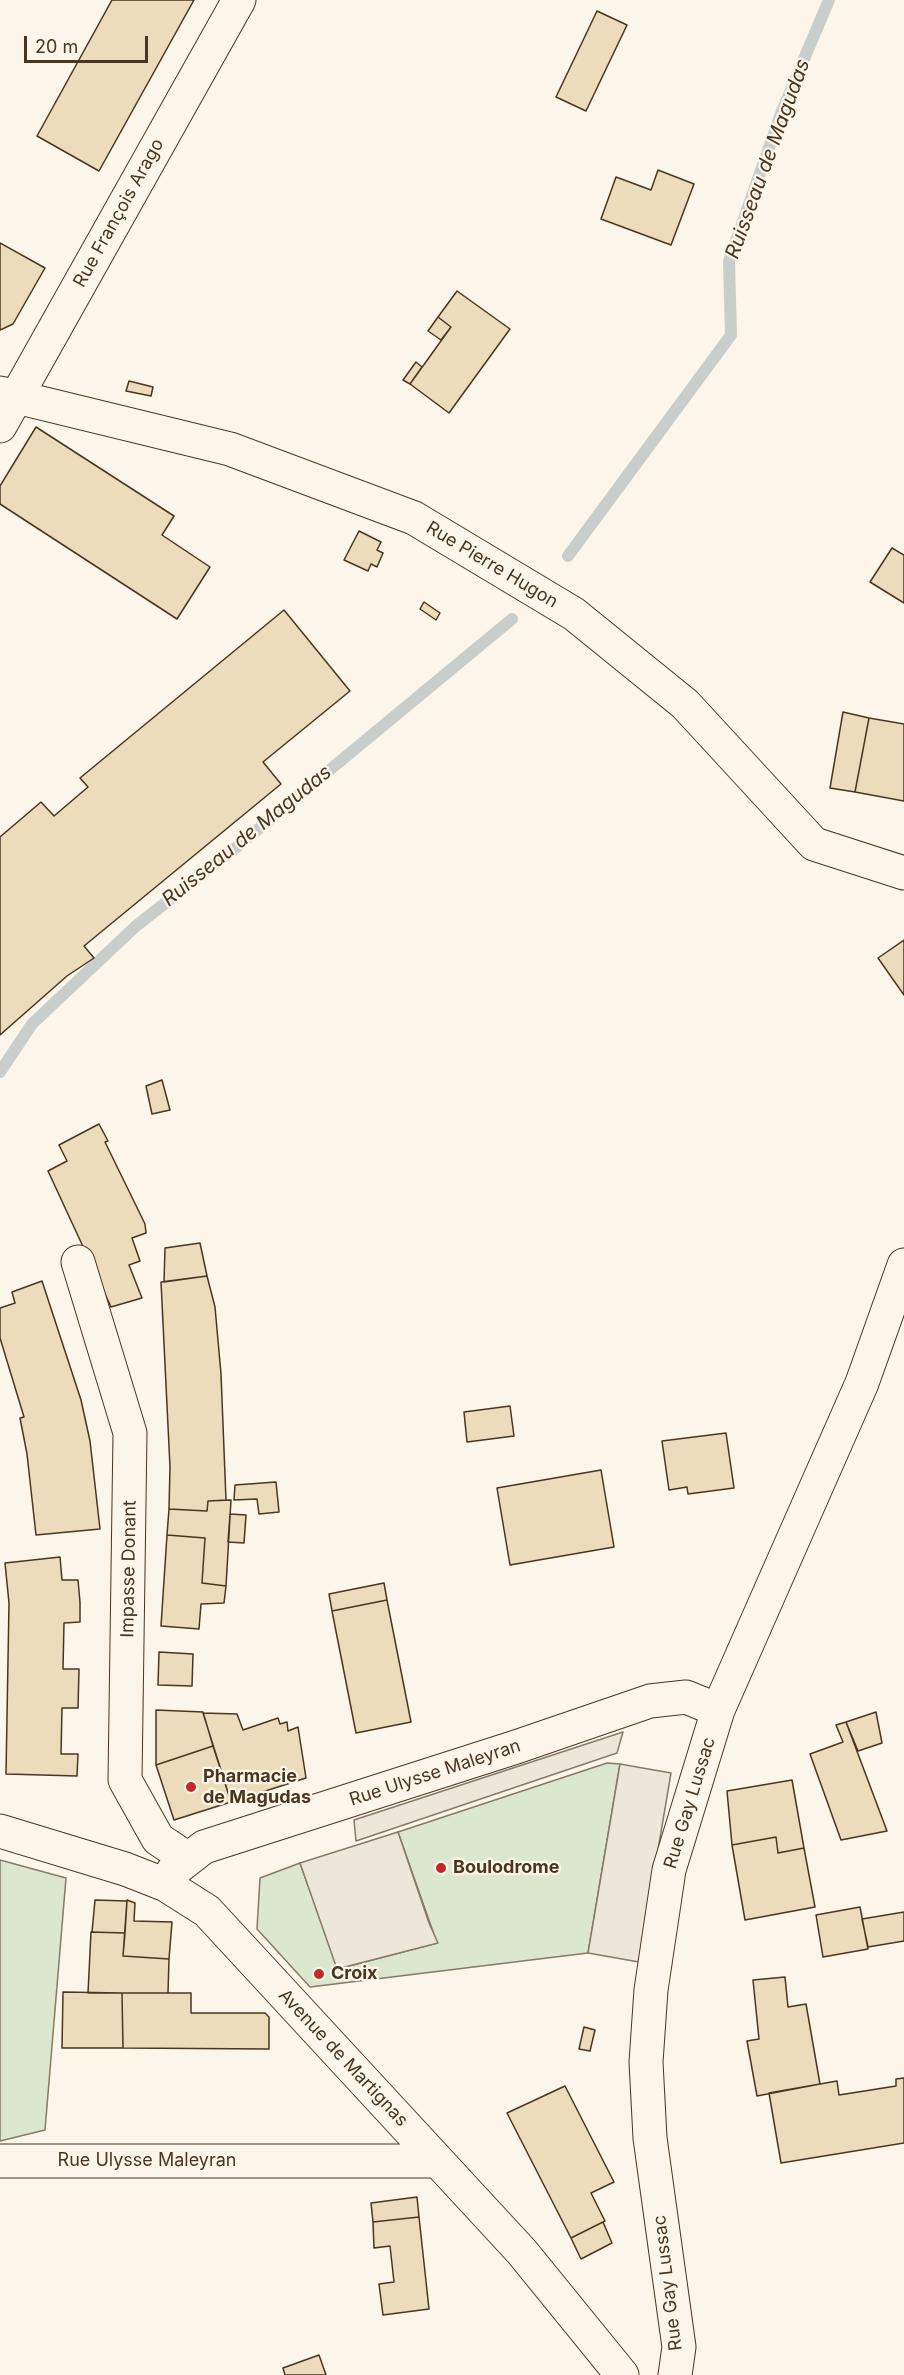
<!DOCTYPE html>
<html>
<head>
<meta charset="utf-8">
<style>
  body { margin:0 }
  #map { position:relative; width:904px; height:2375px; overflow:hidden; background:#fbf6e9; font-family:Inter,sans-serif }
  canvas { display:block }
  .scale { position:absolute; left:24px; top:36px; width:124px; height:27px; box-sizing:border-box; border:3px solid #4a3520; border-top:0; padding-left:8px; font-size:18px; line-height:21px; white-space:nowrap; color:#4a3520; -webkit-text-stroke:4px #fbf6e9; paint-order:stroke }
</style>
</head>
<body>
<div id="map">
<canvas width="904" height="2375"></canvas>
<div class="scale">20 m</div>
</div>
<script>
const ctx = document.querySelector('canvas').getContext('2d');
ctx.lineJoin = 'round';
function fillPath(path, color) { ctx.fillStyle = color; ctx.fill(path, 'evenodd'); }
function stroke(path, color, width, dash) { ctx.strokeStyle = color; ctx.lineWidth = width; ctx.lineCap = dash ? 'butt' : 'round'; ctx.setLineDash(dash || []); ctx.stroke(path); }
function drawText(font, color, halo, rows, align = 'center') {
  ctx.font = font + ' Inter,sans-serif'; ctx.lineWidth = 4.5; ctx.setLineDash([]); ctx.textBaseline = 'middle'; ctx.strokeStyle = halo; ctx.fillStyle = color; for (const [text, x, y, turn = 0] of rows) {
    ctx.save(); ctx.translate(x, y); ctx.rotate((+turn || 0) * Math.PI / 180); ctx.textAlign = isNaN(turn) ? turn : align; if (halo) ctx.strokeText(text, 0, 0); ctx.fillText(text, 0, 0); ctx.restore();
  }
}
const green = new Path2D(`
  M607,1763L620,1764L588,1953L310,1987L257,1929L260,1878L300,1863L338,1969L437,1943L398,1832Z
  M0,1860L66,1878L45,2130L0,2141Z`);
const parking = new Path2D(`
  M623,1732L617,1753L356,1841L354,1820Z
  M620,1764L671,1773L639,1962L588,1953Z
  M398,1832L429,1923L438,1943L337,1969L300,1863Z`);
const stream = new Path2D(`
  M568,556L731,335L729,261L782,111L829,0
  M0,1072L32,1024L136,926L233,850L512,619`);
const building = new Path2D(`
  M112,0H194L99,171L37,136Z
  M597,11L627,25L586,111L556,97Z
  M658,170L694,184L671,245L601,219L616,177L651,190Z
  M0,243L45,268L13,324L0,330Z
  M457,291L510,329L449,413L410,384L451,327L438,317Z
  M438,317L451,327L441,340L428,331Z
  M416,362L422,367L410,384L403,380Z
  M129,381L153,387L151,396L126,391Z
  M36,427L174,516L162,535L210,567L177,619L0,504V486Z
  M359,531L381,542L377,550L383,553L377,567L371,564L368,571L344,560Z
  M892,548L904,555V603L870,582Z
  M424,602L440,613L436,620L420,609Z
  M284,610L350,691L263,762L281,784L84,946L94,958L67,976L0,1035V837L41,802L54,816L88,787L80,778Z
  M843,712L869,718L855,792L830,788Z
  M869,718L904,724V801L855,792Z
  M904,940V995L878,958Z
  M162,1080L170,1110L152,1114L146,1086Z
  M99,1124L108,1141L105,1142L145,1224L146,1233L132,1238L140,1261L129,1265L142,1298L111,1307L48,1171L67,1161L59,1145Z
  M200,1243L207,1276L164,1282L165,1248Z
  M207,1276L215,1307L221,1374L226,1500L208,1501L207,1511L169,1509L170,1467L161,1282Z
  M42,1281L81,1400L90,1441L100,1529L36,1535L27,1454L20,1418L24,1417L0,1338V1308L15,1303L12,1292Z
  M510,1406L514,1436L467,1442L464,1412Z
  M726,1433L734,1488L688,1494L687,1487L669,1490L662,1441Z
  M601,1470L614,1547L510,1565L497,1488Z
  M276,1482L279,1512L259,1514L257,1499L234,1500L235,1485Z
  M231,1500L226,1586L202,1583L205,1538L167,1535L169,1509L207,1511L208,1501Z
  M230,1514L246,1515L244,1543L228,1542Z
  M167,1535L205,1538L202,1583L226,1586L224,1603L201,1604L199,1629L161,1626Z
  M60,1557L62,1580H78L80,1602V1622L64,1623L63,1669H79L78,1708H62L61,1754H78L77,1776L6,1774L9,1603L5,1563Z
  M384,1583L387,1600L332,1611L329,1594Z
  M387,1600L411,1722L356,1733L332,1611Z
  M159,1652L193,1654L192,1686L158,1685Z
  M156,1710L203,1712L213,1746L156,1765Z
  M876,1712L882,1743L858,1751L846,1722Z
  M203,1713L237,1714L243,1730L278,1718L280,1724L287,1722L288,1731L298,1727L306,1778L231,1802Z
  M846,1722L887,1831L841,1840L810,1754L843,1742L836,1725Z
  M213,1746L231,1802L174,1820L156,1765Z
  M792,1780L804,1848L778,1853L776,1837L732,1845L727,1791Z
  M776,1837L778,1853L804,1848L815,1907L745,1920L732,1845Z
  M95,1900L127,1901L125,1933L92,1932Z
  M127,1900L135,1903L134,1921L172,1922L169,1959L123,1956Z
  M860,1907L868,1949L823,1957L816,1915Z
  M904,1912V1941L868,1947L862,1919Z
  M91,1932L125,1933L123,1956L169,1959L168,1993H88Z
  M785,1977L788,2007L806,2004L820,2084L757,2096L747,2041L759,2039L753,1980Z
  M63,1992L122,1993L123,2048H62Z
  M122,1993H191V2013H265L269,2017V2049L123,2048Z
  M584,2027L595,2030L590,2051L579,2049Z
  M904,2078V2143L781,2163L769,2093L837,2081L839,2095L896,2086V2079Z
  M565,2086L614,2182L591,2193L605,2221L571,2238L507,2113Z
  M417,2197L419,2217L373,2222L371,2203Z
  M419,2217L429,2309L383,2315L379,2284L394,2282L390,2246L374,2248L373,2222Z
  M603,2222L612,2243L581,2259L571,2238Z
  M319,2355L326,2375H285L283,2368Z`);
const minor = new Path2D(`
  M0,393L230,449L414,518L574,614L685,704L814,844L904,873
  M0,426L239,0
  M78,1262L130,1433L125,1780L158,1839L188,1859
  M0,1831L125,1869L166,1885L207,1911L522,2252L622,2375
  M173,1871L204,1847L516,1747L650,1701L686,1697L718,1710
  M0,2161H438
  M675,2375L679,2347L650,2138L646,2062L651,1990L669,1870L718,1710L862,1383L904,1265`);
const markers = [
  [191,1787,6,"#c62828"],
  [441,1868,6,"#c62828"],
  [319,1974,6,"#c62828"]
];
const streetNames = [
  ["Rue François Arago",119,213,-61],
  ["Rue Pierre Hugon",492,565,31],
  ["Impasse Donant",129,1569,-89],
  ["Rue Ulysse Maleyran",435,1773,-18],
  ["Rue Gay Lussac",690,1803,-73],
  ["Avenue de Martignas",343,2058,47],
  ["Rue Ulysse Maleyran",147,2161],
  ["Rue Gay Lussac",668,2283,-97]
];
const poiNames = [
  ["Pharmacie",203,1777],
  ["de Magudas",203,1798],
  ["Boulodrome",453,1868],
  ["Croix",331,1974]
];
const waterNames = [
  ["Ruisseau de Magudas",768,159,-70],
  ["Ruisseau de Magudas",247,836,-39]
];
fillPath(green, '#dce7d0');
stroke(green, '#887966', 1.5);
fillPath(parking, '#ede7d9');
stroke(parking, '#887966', 1.5);
stroke(stream, '#c9cecd', 12);
fillPath(building, '#ecdcbc');
stroke(building, '#4a3520', 1.5);
stroke(minor, '#4a3520', 35);
stroke(minor, '#fbf6e9', 33);
for (const [x, y, r, color] of markers) { const dot = new Path2D(); dot.arc(x, y, r, 0, 2 * Math.PI); ctx.fillStyle = color; ctx.fill(dot); stroke(dot, '#fbf6e9', 2); }
drawText('18px', '#4a3520', '#fbf6e9', streetNames);
drawText('bold 18px', '#4a3520', '#fbf6e9', poiNames, 'left');
drawText('italic 20px', '#4a3520', '#fbf6e9', waterNames);
</script>
</body>
</html>
